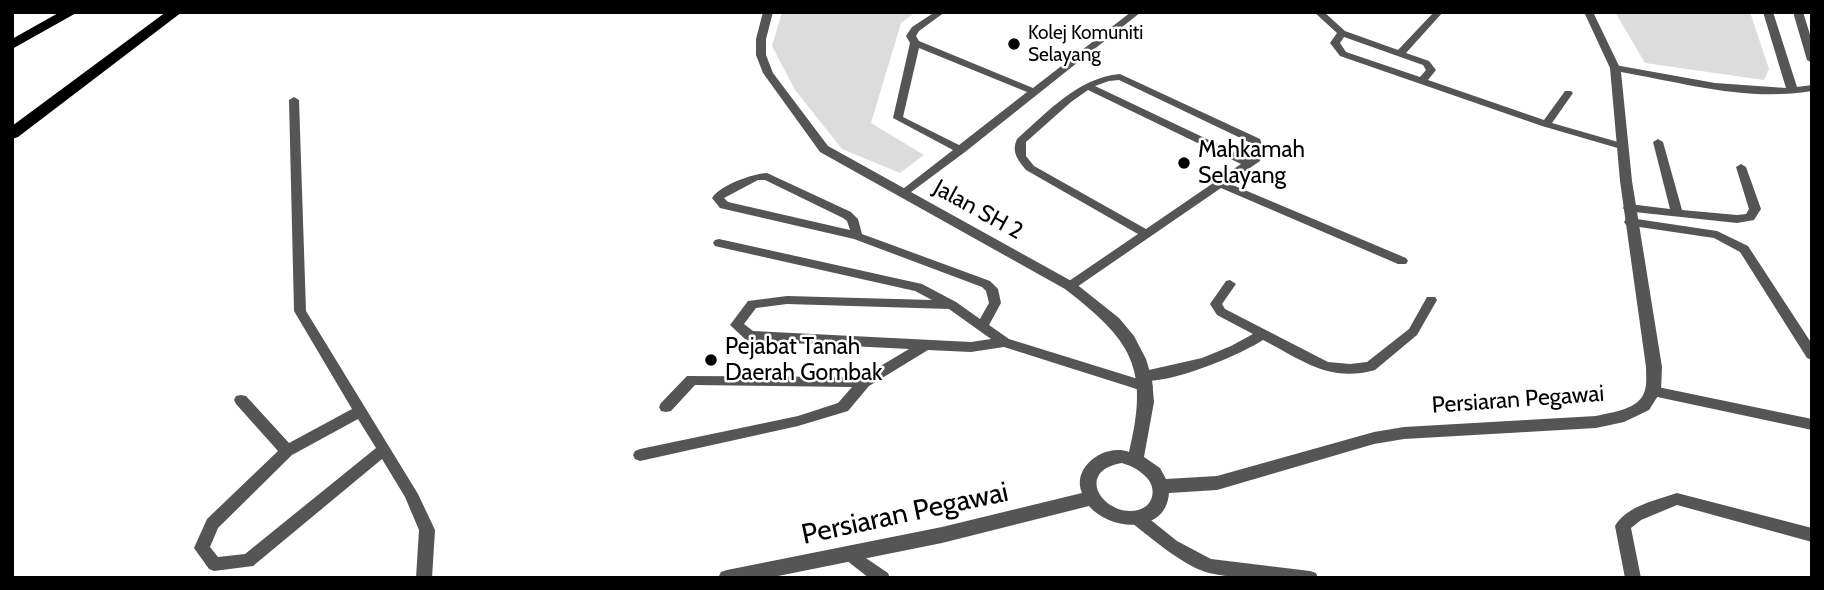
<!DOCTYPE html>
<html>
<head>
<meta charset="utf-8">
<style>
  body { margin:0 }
  #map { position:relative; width:1824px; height:590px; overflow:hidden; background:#fff; font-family:Cabin,sans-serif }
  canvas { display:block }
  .frame { position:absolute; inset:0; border:14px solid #000; pointer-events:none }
</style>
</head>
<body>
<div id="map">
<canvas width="1824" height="590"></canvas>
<div class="frame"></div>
</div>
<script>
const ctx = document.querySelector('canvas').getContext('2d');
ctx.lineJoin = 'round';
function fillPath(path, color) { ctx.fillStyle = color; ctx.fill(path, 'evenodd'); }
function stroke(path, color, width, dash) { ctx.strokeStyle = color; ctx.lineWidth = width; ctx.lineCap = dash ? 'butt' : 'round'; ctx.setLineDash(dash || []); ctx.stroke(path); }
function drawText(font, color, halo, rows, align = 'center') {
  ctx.font = font + ' Cabin,sans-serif'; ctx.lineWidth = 5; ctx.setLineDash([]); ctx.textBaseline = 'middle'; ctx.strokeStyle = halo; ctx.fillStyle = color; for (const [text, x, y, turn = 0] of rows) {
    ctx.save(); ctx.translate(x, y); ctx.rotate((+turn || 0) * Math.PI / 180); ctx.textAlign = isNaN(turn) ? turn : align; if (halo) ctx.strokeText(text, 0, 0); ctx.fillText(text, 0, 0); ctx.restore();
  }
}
const green = new Path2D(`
  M782,12H916L901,23L871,123L924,155L900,173L842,149L795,90L772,46Z
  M1615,12H1750L1769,69L1764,80L1645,63Z`);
const service = new Path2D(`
  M935,12H945L919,31L916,36L919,41L1033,88L1131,12H1141L965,152L903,198L897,194L899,192L953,150L893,118L910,43L906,36L912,27ZM919,48L1027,92L959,145L903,117Z
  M1314,12H1324L1345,31L1398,50L1434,12H1443L1406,53L1429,61L1436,70L1428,80L1544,120L1565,91H1571L1573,93L1552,123L1625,144L1626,146L1621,149L1542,126L1340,56L1330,43L1337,33ZM1344,37L1423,65L1426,70L1420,77L1346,52L1340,43Z
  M1584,12H1593L1620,68L1618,70L1615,71L1610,68Z
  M1120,74L1260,139L1264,150L1260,161L1228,183L1406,258L1408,261L1406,264H1398L1221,188L1074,289H1066L1064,286L1066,283L1138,234L1026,170C1018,160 1011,152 1017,139C1048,112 1077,78 1120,74ZM1119,80L1251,143C1253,149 1255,155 1249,159L1095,86L1109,81ZM1088,90L1241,164L1146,229L1034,166L1026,156V142L1071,102Z
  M294,97L299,100L306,311L418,494L435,530L432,578H416L419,530L405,497L382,459L253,566L214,571L209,569L194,548L207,519L278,451L236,404L234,400L236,396L241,395L246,396L289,443L352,409L294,311L289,100ZM358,419L376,448L245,554L218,557L210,547L218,528L292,455Z
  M1658,139L1663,142L1682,210L1737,215L1746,214L1749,209L1736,167L1741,164L1746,167L1761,209L1754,220L1737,223L1625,211L1623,208L1625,205L1629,204L1670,209L1653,142Z
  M767,173L851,212L858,219L862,234L990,281L998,289L1001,303L989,325L1009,339L1151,383L1153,387L1151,391L1146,392L1004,347L971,352L928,350L869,386L848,411L798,426L640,461L635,459L633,455L635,451L640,449L798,416L838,403L852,387L695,385L671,411L666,412L661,411L659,407L661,403L687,376L862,377L909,349L750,341L745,339L730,325L748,301L787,296L932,300L915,291L719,247L715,246L713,243L715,240L719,239L922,284L956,302L980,319L989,303L986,291L982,287L854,239L720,208L712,198C720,185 752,174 767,173ZM758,180H765L843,218L847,221L850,230L728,202L724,198ZM787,304L949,309L991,339L971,342L753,331L744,324L756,308Z
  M1630,218L1717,231L1748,246L1812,344V360L1807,358L1740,252L1714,238L1626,225L1624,222L1626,219Z
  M1230,280L1236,284L1222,304L1225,309L1328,362L1350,364L1367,362L1409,329L1427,297H1435L1437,300L1417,335L1375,370C1329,383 1302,360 1263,340C1240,355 1167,386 1140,380L1138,376L1140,372L1202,358L1231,346L1253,334L1217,315L1210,304L1226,281Z
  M1653,386L1812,419V430L1648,395L1646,391L1648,387Z
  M1677,493L1812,528V542L1677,505L1641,520L1631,528L1641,578H1625L1615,526C1626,506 1657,500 1677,493Z
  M1137,512L1142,513L1177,541L1211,559L1310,571L1316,573L1318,578C1282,578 1244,581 1209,573C1185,567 1151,538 1132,523L1130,518L1132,513Z
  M851,548L888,573L890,578H869L846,560L843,555L846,550Z`);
const tertiary = new Path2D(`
  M763,12H773L766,39V55L773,73L828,146L1075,283L1119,318L1134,336L1146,359L1152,379L1154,402L1144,457L1160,468L1166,479L1217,476L1374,432L1404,427L1596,416C1612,412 1640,410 1645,390C1647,384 1646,374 1646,367L1620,181L1610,68L1615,65L1715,83L1786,88L1763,12H1773L1797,87L1812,85V91C1748,102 1684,83 1621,72L1632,181L1662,367L1661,391L1649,410L1624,422L1596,428L1404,439L1374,444L1217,490L1169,493C1166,535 1110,531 1089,506L942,543L768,578H718L721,572L727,570L942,527L1082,493C1071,467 1105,443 1129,452C1150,367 1131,340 1065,289L820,152L763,73L756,55V39ZM1122,463C1131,466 1138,469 1145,476C1157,486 1155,506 1138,510C1104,518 1073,471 1122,463Z
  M1793,12H1803L1812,41V63L1807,60Z`);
const trunk = new Path2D(`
  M60,12H78L12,49V39Z
  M166,12H182L18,137L12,139V126Z`);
const markers = [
  [1014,44,7,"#000"],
  [1184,163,7,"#000"],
  [711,360,7,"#000"]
];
const farPoinames = [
  ["Kolej Komuniti",1028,33],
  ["Selayang",1028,55]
];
const poiNames = [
  ["Mahkamah",1198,150],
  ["Selayang",1198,176],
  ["Pejabat Tanah",725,347],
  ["Daerah Gombak",725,373]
];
const streetNames = [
  ["Jalan SH 2",978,210,29],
  ["Persiaran Pegawai",1518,400,-4]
];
const nearStreetnames = [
  ["Persiaran Pegawai",905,514,-12]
];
fillPath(green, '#dcdcdc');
fillPath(service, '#555');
fillPath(tertiary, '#555');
fillPath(trunk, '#000');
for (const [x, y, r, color] of markers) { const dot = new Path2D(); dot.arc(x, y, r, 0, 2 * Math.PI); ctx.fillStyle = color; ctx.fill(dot); stroke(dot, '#fff', 2.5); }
drawText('19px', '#000', '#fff', farPoinames, 'left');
drawText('23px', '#000', '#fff', poiNames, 'left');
drawText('23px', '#000', '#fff', streetNames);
drawText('28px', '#000', '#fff', nearStreetnames);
</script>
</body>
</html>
